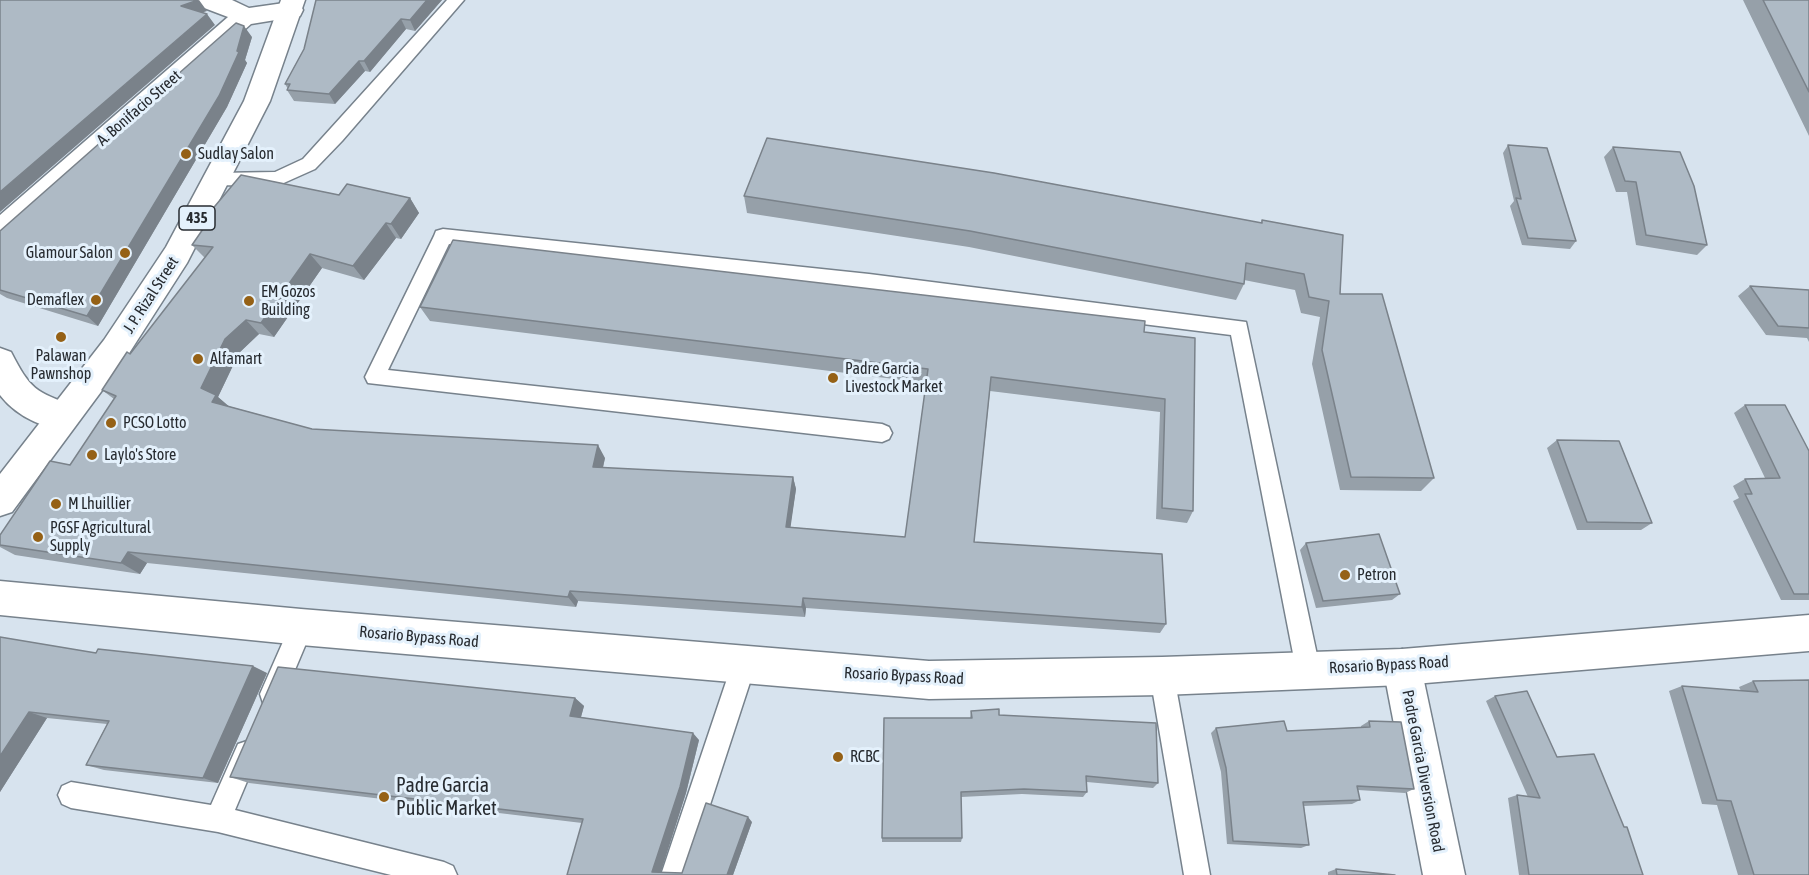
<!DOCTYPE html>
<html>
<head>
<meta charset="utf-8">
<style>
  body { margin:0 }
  canvas { display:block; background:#d7e3ee }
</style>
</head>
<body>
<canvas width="1809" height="875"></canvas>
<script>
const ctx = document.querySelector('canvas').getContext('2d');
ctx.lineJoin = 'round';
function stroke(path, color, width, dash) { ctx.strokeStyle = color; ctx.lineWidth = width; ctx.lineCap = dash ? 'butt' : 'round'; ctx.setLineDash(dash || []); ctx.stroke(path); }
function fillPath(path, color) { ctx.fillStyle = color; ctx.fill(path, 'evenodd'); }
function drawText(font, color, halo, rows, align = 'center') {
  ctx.font = font + ' "Asap Condensed",sans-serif'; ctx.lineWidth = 6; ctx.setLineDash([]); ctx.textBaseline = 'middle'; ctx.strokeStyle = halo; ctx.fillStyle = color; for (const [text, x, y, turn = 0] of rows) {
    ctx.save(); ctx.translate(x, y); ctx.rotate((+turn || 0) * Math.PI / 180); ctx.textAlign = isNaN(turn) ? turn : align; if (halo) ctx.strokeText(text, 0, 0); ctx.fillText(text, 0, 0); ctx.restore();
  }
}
const service = new Path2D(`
  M447,0H464L342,141L315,169L277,186L212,185L209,180L212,175L218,173L275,172L303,159Z
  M443,229L869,274L1246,322L1320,669L1316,677L1308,681L1300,677L1296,669L1231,335L869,290L449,244L388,370L882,424L889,427L892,433L889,439L882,442L368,383L365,377L434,236L436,231Z
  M301,616L309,619L313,627L281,703L272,706L263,703L260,694L293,619Z
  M744,652L752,656L756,664L687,875H661L732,664L736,656Z
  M1162,664L1170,668L1174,676L1210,875H1184L1150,676L1154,668Z
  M247,741L256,744L259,753L235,810L444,862L453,866L457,875H391L218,832L71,808L62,804L58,795L62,786L71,782L211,805L238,744Z`);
const minor = new Path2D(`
  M196,0H232L249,8L291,2L300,4L303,10L300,16L251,24L10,240L0,243V215L228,17L199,6Z
  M0,348L11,352C30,389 35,392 75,406L79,416L75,426C50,435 15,415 0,395Z`);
const tertiary = new Path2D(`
  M1402,649L1415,654L1421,667L1465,875H1423L1383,667L1389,654Z`);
const secondary = new Path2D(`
  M0,581L301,609L929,661L1162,657L1402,649L1809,615V651L1402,685L1162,695L929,699L301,645L0,615Z`);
const primary = new Path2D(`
  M281,0H305L270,101L187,263L126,358L12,512L0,516V474L104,340L166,247L244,101Z`);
const wall = new Path2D(`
  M316,0H442L415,31L406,29L370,72L365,71L335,104L294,101L287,90L288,89L285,84L304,49Z
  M1743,0H1809V136Z
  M252,37L245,60L247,63L227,107L98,326L7,298L0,294V231Z
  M1508,145L1576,241L1570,249L1522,245L1510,206L1514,201L1503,153Z
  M1613,147L1707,245L1697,255L1636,245L1627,192H1616L1604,157Z
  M339,195L410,198L419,213L401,239L396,238L364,280L322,268L274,337L259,334L239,353L218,397L228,406L312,429L605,458L603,468L793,477L796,489L790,527L905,537L926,383L430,321L420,307L1144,332L1195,338L1193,511L1187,523L1156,519L1160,412L990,391L974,542L1166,624L1160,633L806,608L805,617L578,601L576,607L147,563L140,574L15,555L0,547V535L70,465L114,399L102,390L205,258L192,245L213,215L210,212Z
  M744,196L1261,223L1262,220L1340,294L1434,478L1421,491L1340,490L1312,364L1320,317L1301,313L1295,290L1244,280V284L1236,300L969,247L747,213Z
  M1750,286L1809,290V342L1807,338L1766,335L1738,296Z
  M1745,405L1809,451V600H1781L1733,501L1739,498L1733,486L1745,479L1765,478L1734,413Z
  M1557,440L1652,523L1641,530H1577L1547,448Z
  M1306,543L1400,594L1392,600L1316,608L1300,550Z
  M0,637L96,653L267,673L218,783L104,770L86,765L107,724L47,718L0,792Z
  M1809,680V875H1738L1717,805L1702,804L1669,691L1682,686L1741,691L1739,687L1753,681Z
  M1495,696L1557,757L1643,875H1519L1508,798L1517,795L1528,797L1486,701Z
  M575,698L584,706L581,717L699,740L686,793L660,873H682L752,822L733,875H567L582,823L249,783L230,777Z
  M971,711L999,715L1158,783L1153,788L1087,782V792L1083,797L1022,794L961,797L962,838L961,842H882V838L970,718Z
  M1369,721L1414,789L1405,793L1358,790L1360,800L1352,804L1304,806L1309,845L1301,848L1227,844L1221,772L1211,733L1216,728L1287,731L1361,727V726Z
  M1336,869L1395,875H1328V872Z`);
const shadedWall = new Path2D(`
  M199,0L207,11L189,17L181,6Z
  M427,0H442L415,31L410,20Z
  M207,14L215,25L0,212V192Z
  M401,19L406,29L370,72L364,61Z
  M244,26L252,37L245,60L247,63L227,107L98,326L87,316L237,51Z
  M359,61L365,71L335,104L329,94Z
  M410,198L419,213L401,239L391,224Z
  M386,223L396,238L364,280L353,266Z
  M310,254L322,268L274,337L261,323Z
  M246,320L259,334L239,353L218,397L231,408L212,402L201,388L225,339Z
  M598,445L605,458L600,479L593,467Z
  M793,477L796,489L789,538L786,527Z
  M128,552L147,563L140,574L121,563Z
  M570,591L578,601L576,607L568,597Z
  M803,598L806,608L805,617L802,607Z
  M253,666L267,673L218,783L203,778Z
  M575,698L584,706L579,724L570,716Z
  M29,712L47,718L0,792V756Z
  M693,733L699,740L686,793L660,875L652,872Z
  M748,817L752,822L733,875H727Z`);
const building = new Path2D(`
  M0,0H198L181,6L207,14L0,192Z
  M316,0H427L410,20L401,19L364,61H359L329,94L287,90L290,84H285L304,49Z
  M1763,0H1809V92Z
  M236,23L244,26L237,51L239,52L219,96L87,316L0,290V231Z
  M767,138L994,173L1262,223V220L1343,235L1340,294H1382L1434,478L1351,477L1322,350L1329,301L1309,297L1304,274L1246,263L1244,284L970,231L744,196Z
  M1508,145L1547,148L1576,241L1528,238L1516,198L1521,199Z
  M1613,147L1680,152L1694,186L1707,245L1646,235L1636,182L1625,181Z
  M241,175L339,195L347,184L410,198L391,224L386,223L353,266L310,254L261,323L246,320L225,339L201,388L216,395L212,402L312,429L598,445L593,467L793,477L786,527L905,537L928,369L420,307L453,240L1145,321L1144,332L1195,338L1193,511L1162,508L1165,399L991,377L974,542L1162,554L1166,624L803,598L802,607L570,591L568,597L128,552L121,563L0,545V535L50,461L70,465L116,396L102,390L127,352L130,354L213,247L192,245L214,213L210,212Z
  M1750,286L1809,290V328L1778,326Z
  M1745,405H1785L1809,451V594H1794L1745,494H1752L1745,479L1780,478Z
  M1557,440L1619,441L1652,523L1587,522Z
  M1379,534L1400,594L1323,601L1306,543Z
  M0,637L96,653L98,649L253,666L203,778L86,765L109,721L29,712L0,756Z
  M278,667L575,698L570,716L693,733L680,787L652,872L682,873L706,803L748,817L727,875H567L583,819L230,777Z
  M1809,680V875H1754L1731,801L1717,800L1682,686L1758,692L1753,681Z
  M1527,691L1557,757L1594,754L1624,827H1627L1643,875H1529L1527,861L1517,795L1540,798L1495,696Z
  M999,709V715L1156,723L1158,783L1086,776L1087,792L1024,789L961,792L962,838H882L884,718H972L971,711Z
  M1284,721L1287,731L1370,727L1369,721L1401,722L1414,789L1357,786L1360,800L1303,802L1309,845L1233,841L1226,768L1216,728Z
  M1336,869L1395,875H1337Z`);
const markers = [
  [186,154,6,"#956116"],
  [125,253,6,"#956116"],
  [96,300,6,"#956116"],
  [249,301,6,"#956116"],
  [61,337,6,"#956116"],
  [198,359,6,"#956116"],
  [833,378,6,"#956116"],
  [111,423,6,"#956116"],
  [92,455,6,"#956116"],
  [56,504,6,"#956116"],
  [38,537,6,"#956116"],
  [1345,575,6,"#956116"],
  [838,757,6,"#956116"],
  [384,797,6,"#956116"]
];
const shields = [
  [197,218,36]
];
const shieldNames = [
  ["435",197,218]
];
const streetNames = [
  ["A. Bonifacio Street",139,108,-41],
  ["J. P. Rizal Street",151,295,-57],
  ["Rosario Bypass Road",419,637,5],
  ["Rosario Bypass Road",1389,665,-3],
  ["Rosario Bypass Road",904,676,3],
  ["Padre Garcia Diversion Road",1423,771,79]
];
const poiNames = [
  ["Sudlay Salon",198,154],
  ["Glamour Salon",113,253,"right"],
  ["EM Gozos",261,292],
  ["Building",261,310],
  ["Demaflex",84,300,"right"],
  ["Palawan",61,356,"center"],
  ["Pawnshop",61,374,"center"],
  ["Alfamart",210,359],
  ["Padre Garcia",845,369],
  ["Livestock Market",845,387],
  ["PCSO Lotto",123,423],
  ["Laylo's Store",104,455],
  ["M Lhuillier",68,504],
  ["PGSF Agricultural",50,528],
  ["Supply",50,546],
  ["Petron",1357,575],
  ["RCBC",850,757]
];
const nearPoinames = [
  ["Padre Garcia",396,786],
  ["Public Market",396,809]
];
stroke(service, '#77828c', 3);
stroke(minor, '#77828c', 3);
stroke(tertiary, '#77828c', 3);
stroke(secondary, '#77828c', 3);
stroke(primary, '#77828c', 3);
fillPath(service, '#fff');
fillPath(minor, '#fff');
fillPath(tertiary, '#fff');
fillPath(secondary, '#fff');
fillPath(primary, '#fff');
fillPath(wall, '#96a0a9');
fillPath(shadedWall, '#7a828a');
fillPath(building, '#aebac5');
stroke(building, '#7a828a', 1.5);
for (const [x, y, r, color] of markers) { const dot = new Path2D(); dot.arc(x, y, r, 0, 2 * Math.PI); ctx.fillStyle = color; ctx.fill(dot); stroke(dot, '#e4f1fc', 2); }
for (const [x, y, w] of shields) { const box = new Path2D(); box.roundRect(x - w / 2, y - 12, w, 24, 4.5); ctx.fillStyle = '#e4f1fc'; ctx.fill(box); stroke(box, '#272b30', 1.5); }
drawText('bold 15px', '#272b30', null, shieldNames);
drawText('16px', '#272b30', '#e4f1fc', streetNames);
drawText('16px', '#272b30', '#e4f1fc', poiNames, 'left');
drawText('20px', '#272b30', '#e4f1fc', nearPoinames, 'left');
</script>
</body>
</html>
